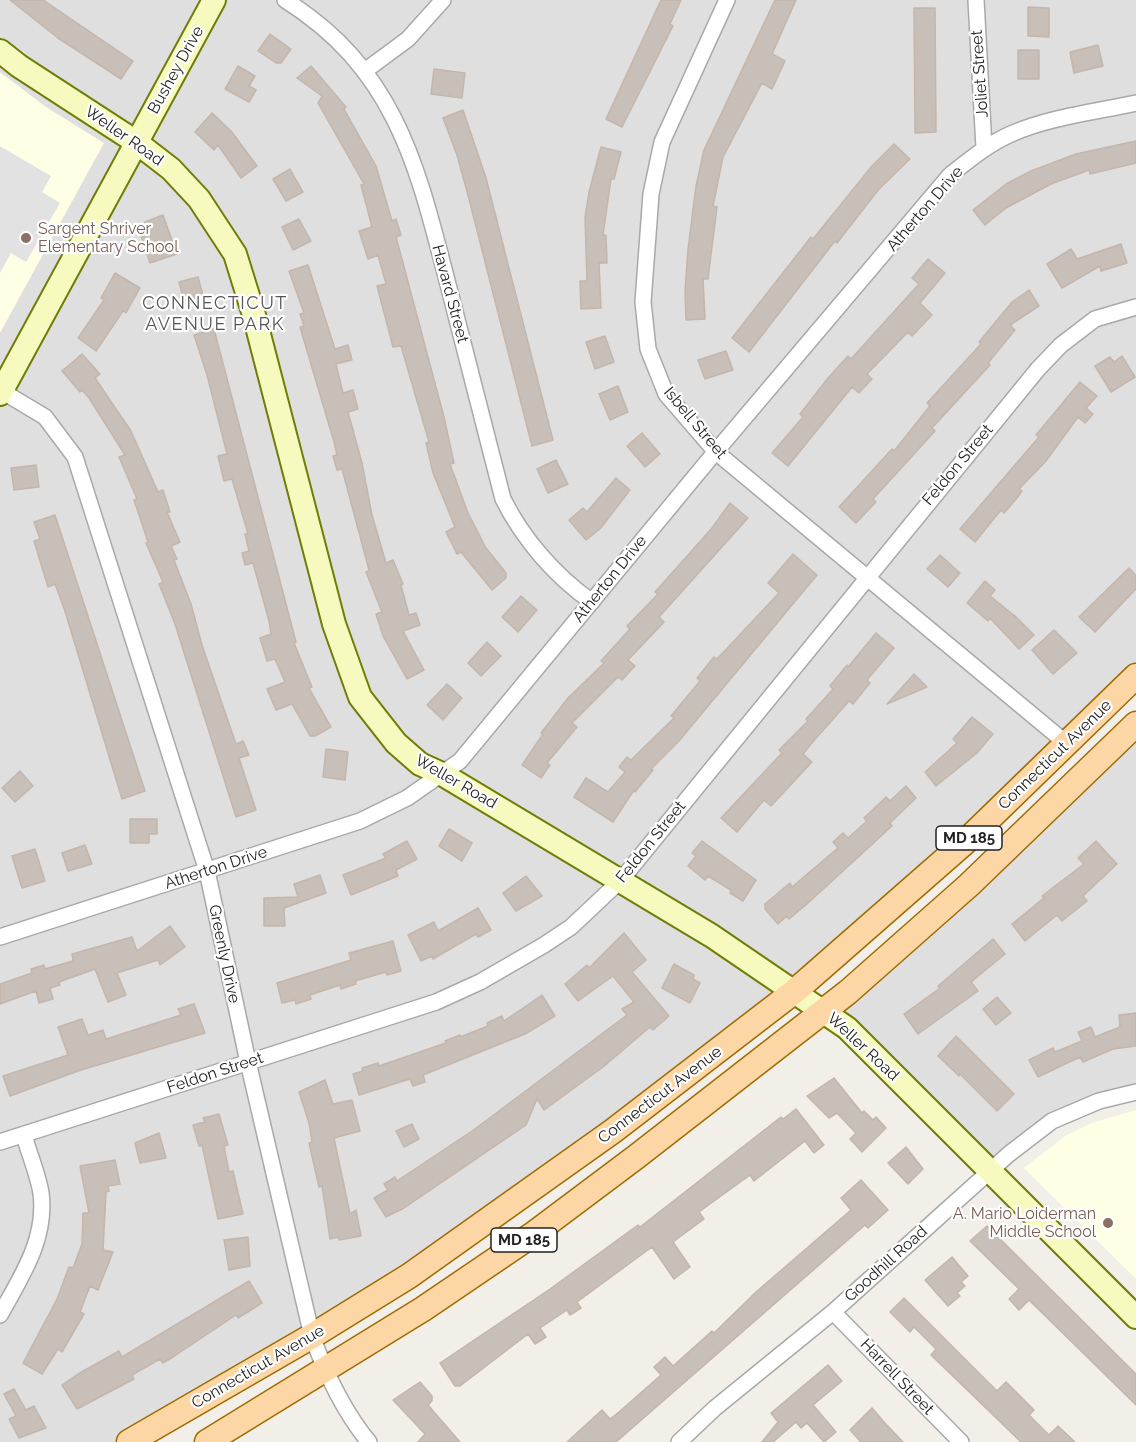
<!DOCTYPE html>
<html>
<head>
<meta charset="utf-8">
<style>
  body { margin:0 }
  canvas { display:block; background:#f2efe9 }
</style>
</head>
<body>
<canvas width="1136" height="1442"></canvas>
<script>
const ctx = document.querySelector('canvas').getContext('2d');
ctx.lineJoin = 'round';
function fillPath(path, color) { ctx.fillStyle = color; ctx.fill(path, 'evenodd'); }
function stroke(path, color, width, dash) { ctx.strokeStyle = color; ctx.lineWidth = width; ctx.lineCap = dash ? 'butt' : 'round'; ctx.setLineDash(dash || []); ctx.stroke(path); }
function drawText(font, color, halo, rows, align = 'center') {
  ctx.font = font + ' Raleway,sans-serif'; ctx.lineWidth = 4.5; ctx.setLineDash([]); ctx.textBaseline = 'middle'; ctx.strokeStyle = halo; ctx.fillStyle = color; for (const [text, x, y, turn = 0] of rows) {
    ctx.save(); ctx.translate(x, y); ctx.rotate((+turn || 0) * Math.PI / 180); ctx.textAlign = isNaN(turn) ? turn : align; if (halo) ctx.strokeText(text, 0, 0); ctx.fillText(text, 0, 0); ctx.restore();
  }
}
const residential = new Path2D(`
  M0,0H1136V676L1066,743L613,1131L129,1442H0Z
  M1136,724V1092L1052,1121L988,1171L823,1010Z`);
const education = new Path2D(`
  M0,72L46,107L104,143L0,333Z
  M1136,1110V1279L1024,1168L1065,1136L1092,1123Z`);
const parking = new Path2D(`
  M0,146L51,176L42,192L60,203L26,262L11,253L0,273Z`);
const building = new Path2D(`
  M10,0H43L133,61L121,79L58,38Z
  M661,0H681L670,24L673,26L622,127L606,119Z
  M775,0H796L772,54L785,61L772,89L762,83L723,157L713,206L717,207L708,279H703L705,319L686,320L685,291L688,249L696,186L704,150Z
  M1028,7L1049,8V37L1028,36Z
  M914,8H935L936,132L915,133Z
  M270,34L291,49L281,63H276L258,51Z
  M1098,45L1103,66L1074,73L1070,52Z
  M1018,50H1039V79H1018Z
  M238,66L255,76L249,86L256,90L249,102L225,89Z
  M311,66L346,107L344,109L376,166L392,221L396,219L401,235L396,237L399,248L444,417L454,463L450,464L468,513L486,548L506,573V578L492,590L461,552L457,554L446,532L455,527L433,473L426,443L429,442L401,346L393,347L377,286L386,284L378,255L368,259L359,231L372,227L361,185L364,184L318,103L322,96L297,78Z
  M434,69L465,73L462,98L431,94Z
  M463,110L486,178L553,440L532,446L469,199L457,155L443,118Z
  M212,113L231,131L257,166L241,178L218,145L214,150L195,132Z
  M1136,141V163L1090,174L1089,170L1051,184L1006,208L985,225L973,210L1006,184L1031,171L1076,154Z
  M894,144L910,159L879,189L837,243L835,241L749,352L732,338L811,237L813,239L872,166Z
  M601,147L621,152L614,179H611L603,235H606L607,263H599L601,308L581,309L580,281H587L585,217L589,192Z
  M290,169L303,192L286,201L273,179Z
  M163,215L177,254L150,263L140,233L148,230L145,222Z
  M299,219L311,241L293,250L282,227Z
  M1121,244L1127,263L1101,271L1100,266L1062,288L1047,264L1071,249L1077,259Z
  M928,259L945,273L920,303L932,315L912,336L908,332L867,374L872,379L859,393L852,387L788,466L772,453L803,417L800,414L828,378L848,356L851,359L919,284L912,278Z
  M308,265L335,349L348,345L352,360L336,364L343,393L353,390L358,409L348,412L362,463L372,515L386,563L393,560L403,584L401,585L409,615L416,613L420,625L403,631L424,670L407,679L383,636L376,614L382,612L366,572L369,570L342,469L337,470L333,456L337,455L334,442L300,327L304,326L300,314L304,313L289,271Z
  M115,273L140,288L126,313L123,311L96,351L78,338L104,300L101,298Z
  M198,277L204,299L185,304L179,282Z
  M1029,290L1039,306L1010,325L1015,330L988,363L990,365L932,428L935,431L873,499L876,502L856,523L839,507L892,449L894,451L930,406L927,403L981,344L979,342L1012,302Z
  M214,329L296,642L294,643L312,687L309,688L331,727L315,736H310L292,704L276,710L267,689L285,682L275,659L267,661L260,638L271,634L269,621L253,563L245,565L242,553L249,551L245,534H248L232,479L224,481L218,456L227,454L207,375L194,335Z
  M605,336L614,362L595,369L586,342Z
  M726,351L733,370L705,379L698,360Z
  M82,354L100,374L95,378L131,431L158,492L163,490L170,512H167L180,542L171,546L177,559L174,560L191,604L202,645L236,744L243,741L249,755L239,758L256,810L236,817L175,624L159,584L163,582L146,543L148,542L134,500L137,499L119,457L125,455L89,398L82,390L80,392L62,371Z
  M1122,356L1135,377L1111,392L1095,366L1110,357L1114,362Z
  M1080,382L1097,396L1086,408L1093,414L1085,423L1078,417L1046,461L1019,489L1022,491L1017,498L1004,513L1001,510L975,542L960,529L1039,437L1036,435Z
  M618,386L628,412L610,420L599,394Z
  M642,433L660,454L645,467L627,446Z
  M556,460L568,484L548,493L537,469Z
  M36,465L39,487L14,490L11,468Z
  M616,478L630,490L600,529L586,540L569,520L583,508L587,512Z
  M730,503L748,518L659,617L664,622L628,660L635,666L622,680L618,677L572,723L577,727L547,763L550,765L541,778L522,765L543,734L541,733L568,698L604,663L601,661L630,629L627,626L658,594L655,592L712,528Z
  M55,515L145,791L122,799L64,608L55,584L48,587L34,541L40,539L34,522Z
  M793,554L817,575L679,741L651,769L653,770L635,792L634,790L613,822L574,797L586,778L608,792L625,772L619,767L627,757L631,760L674,718L671,716L700,681L697,678L714,657L717,659L779,593L768,583Z
  M940,555L960,573L948,587L927,569Z
  M1129,568L1136,576V589L1095,632L1079,617Z
  M985,581L995,590L990,596L1015,616L1034,635L1019,649L990,618L988,621L967,603Z
  M521,596L537,610L518,632L502,617Z
  M1054,630L1077,653L1053,674L1032,650Z
  M876,633L894,648L867,680L870,683L853,704L849,701L811,744L803,754L812,762L771,806L764,800L737,832L721,818L782,753L779,750L808,721L806,719L833,689L830,686L847,665L849,666Z
  M487,642L501,656L481,676L468,663Z
  M914,674L927,687L887,704Z
  M447,684L462,698L443,720L427,705Z
  M972,717L993,734L977,753L936,786L925,772L957,743L953,739Z
  M326,749L348,752L345,780L323,777Z
  M20,771L33,786L15,802L2,788Z
  M906,786L916,798L890,823L892,826L807,904L789,919L787,916L778,924L765,909V904L790,883L792,887L838,848L833,842L843,833L848,838L867,821L864,818L886,797L890,801Z
  M130,819H157V834H149V843H130Z
  M449,829L472,843L462,861L439,846Z
  M407,841L417,859L396,870L398,876L351,895L343,875L386,858L383,854Z
  M702,841L756,880L743,901L730,893L731,890L708,876L705,880L688,866L696,856L692,853Z
  M1096,841L1117,864L1083,896L1087,901L1062,921L1057,915L1025,941L1012,924L1044,898L1042,896L1084,864L1078,858Z
  M85,845L92,864L68,871L62,853Z
  M35,849L45,881L22,888L12,856Z
  M320,875L326,893L284,908L285,926H264V898L298,897L294,884Z
  M526,876L542,896L516,911L503,893Z
  M478,908L491,930L478,937L476,934L433,959L432,956L421,961L408,935L434,922L438,931Z
  M170,926L185,947L160,965L158,960L117,973L126,995L108,1002L95,969L59,982L60,985L50,988L53,999L39,1003L36,991L0,1004V984L32,973L31,969L44,965L45,969L73,961L72,954L132,937L137,951Z
  M624,933L646,960L632,972L669,1016L653,1030L650,1027L603,1067L544,1110L537,1099L526,1125L404,1208L386,1217L374,1198L388,1190L384,1184L395,1177L397,1181L475,1129L627,1015L622,1009L634,1002L613,976L578,1001L565,984L587,965L589,968Z
  M993,939L1005,954L971,982L978,991L918,1034L904,1014L940,988L938,986Z
  M393,941L401,971L387,975L386,972L355,981L356,984L341,989L340,985L310,995L311,999L296,1004L295,1000L282,1003L277,983L351,960L349,953Z
  M674,964L694,975L693,979L700,983L690,1003L662,988Z
  M542,995L555,1016L525,1034L423,1075L425,1082L413,1086L410,1079L359,1095L353,1074L363,1071L362,1068L378,1063L379,1066L446,1043L445,1041L460,1035V1037L488,1026L487,1023L502,1016L504,1021Z
  M997,997L1011,1013L996,1025L983,1009Z
  M194,1004L205,1033L81,1070L10,1096L3,1076L68,1055L58,1027L82,1019L88,1035L103,1030L106,1039L181,1015L178,1009Z
  M1136,1013V1046L1113,1049L1083,1062L1080,1057L1038,1077L1029,1060L1053,1048L1055,1052L1082,1041L1078,1032L1091,1027L1095,1037L1120,1027L1119,1015Z
  M956,1036L1014,1094L997,1111L960,1074L959,1076L938,1056Z
  M834,1078L862,1113L864,1111L873,1120L876,1117L886,1128L862,1152L850,1139L856,1133L837,1113L829,1118L807,1096Z
  M325,1080L333,1104L352,1100L360,1131L334,1138L350,1214L356,1210L361,1236L339,1240V1237L330,1239L322,1186L319,1187L309,1143L312,1142L309,1123L299,1092Z
  M796,1109L824,1145L814,1153L805,1141L754,1181L750,1175L699,1212L704,1219L673,1242L690,1267L674,1279L652,1247L577,1302L581,1308L570,1315L567,1310L540,1328L546,1337L535,1344L528,1334L460,1386H455L440,1363L550,1289L638,1225L640,1227L781,1117L783,1119Z
  M219,1114L228,1145L224,1146L229,1172L233,1171L243,1214L218,1219L202,1145L199,1146L193,1125L205,1122L203,1118Z
  M412,1124L419,1139L404,1147L396,1131Z
  M159,1133L166,1158L140,1163L135,1143Z
  M906,1147L923,1169L908,1184L888,1163Z
  M115,1160L120,1184L108,1186L109,1191L106,1192L103,1250L113,1252L98,1290L90,1286L80,1312L84,1314L62,1352L58,1349L42,1374L23,1363L57,1299L69,1267L73,1268L82,1244L83,1213H89L80,1166Z
  M861,1180L888,1210L868,1228L865,1225L616,1442H567L602,1410L610,1419L619,1412L661,1375L654,1367L665,1357L673,1366L712,1331L714,1333L756,1292L851,1210L841,1198Z
  M987,1226L1136,1374V1405L1029,1300L1019,1310L1009,1299L1019,1289L970,1241Z
  M248,1237L250,1266L229,1270L224,1240Z
  M952,1257L968,1276L961,1282L965,1286L957,1293L960,1296L948,1306L925,1280Z
  M249,1281L262,1303L238,1318L236,1315L176,1355L163,1363L160,1359L132,1375L134,1379L77,1409L62,1385L78,1374L119,1351L122,1357Z
  M904,1298L997,1391L1006,1382L1034,1410L1029,1415L1049,1435L1058,1426L1075,1442H1021L931,1355L936,1349L914,1327L910,1332L890,1312Z
  M828,1365L842,1381L813,1405L836,1432L824,1442L807,1423L801,1428L796,1422L773,1442H762L778,1422L771,1413Z
  M420,1382L432,1396V1401L428,1405L460,1442H418L425,1434L393,1400Z
  M14,1389L26,1410L34,1406L46,1428L19,1438L9,1419L16,1416L4,1394Z
  M872,1408L884,1422L903,1442H861L850,1430Z`);
const street = new Path2D(`
  M285,0C400,72 419,174 451,296C468,364 486,431 503,499C523,539 555,576 592,602
  M727,0L662,142L651,194L643,302L648,349L666,394L716,452L1066,743
  M976,0L984,148
  M366,70L408,39L443,0
  M0,390L45,417L75,457L207,871L248,1062L312,1336C326,1374 343,1411 369,1442
  M0,937L360,821L407,798L460,761L707,462L950,175C969,160 988,144 1011,134C1050,117 1095,112 1136,103
  M0,1142L436,1002L480,982L544,945L571,927L621,880L1038,369L1061,345L1095,319L1136,307
  M833,1312L961,1442
  M0,1315C21,1277 47,1239 41,1193C38,1174 29,1154 24,1135
  M679,1442L715,1408L833,1312L1009,1154L1052,1121L1099,1101L1136,1092`);
const secondary = new Path2D(`
  M0,51L19,66L136,142L171,169L199,199L235,254L254,315L334,624L360,697L396,743L420,764L442,774L712,936L847,1028L1136,1317
  M0,394L214,0`);
const primary = new Path2D(`
  M129,1442L312,1336L409,1276L613,1131L795,991L964,843L1136,676
  M207,1442L423,1309L532,1235L636,1157L848,992L969,885L1136,724`);
const markers = [
  [26,238,6,"#8d6e63"],
  [1108,1223,6,"#8d6e63"]
];
const shields = [
  [969,838,66],
  [524,1240,66]
];
const shieldNames = [
  ["MD 185",969,838],
  ["MD 185",524,1240]
];
const streetNames = [
  ["Bushey Drive",176,70,-61],
  ["Joliet Street",980,74,-94],
  ["Weller Road",124,136,35],
  ["Atherton Drive",925,209,-49],
  ["Havard Street",450,294,75],
  ["Isbell Street",695,423,50],
  ["Feldon Street",958,465,-50],
  ["Atherton Drive",610,579,-51],
  ["Connecticut Avenue",1055,755,-44],
  ["Weller Road",456,782,30],
  ["Feldon Street",651,842,-51],
  ["Atherton Drive",216,868,-18],
  ["Greenly Drive",224,954,78],
  ["Weller Road",863,1047,43],
  ["Feldon Street",215,1073,-18],
  ["Connecticut Avenue",660,1095,-37],
  ["Goodhill Road",886,1264,-42],
  ["Connecticut Avenue",258,1367,-30],
  ["Harrell Street",897,1377,46]
];
const educationNames = [
  ["Sargent Shriver",38,229],
  ["Elementary School",38,247],
  ["A. Mario Loiderman",1096,1214,"right"],
  ["Middle School",1096,1232,"right"]
];
const neighbourhoodNames = [
  ["CONNECTICUT",215,304],
  ["AVENUE PARK",215,325]
];
fillPath(residential, '#e0dfdf');
fillPath(education, '#ffffe5');
fillPath(parking, '#e2e2e2');
fillPath(building, '#c7bfb8');
stroke(building, '#c4b6ab', 1.5);
stroke(street, '#a9a9a9', 18);
stroke(secondary, '#707d05', 26);
stroke(primary, '#a06b00', 27);
stroke(street, '#fff', 15);
stroke(secondary, '#f7fabf', 22);
stroke(primary, '#fcd6a4', 24);
for (const [x, y, r, color] of markers) { const dot = new Path2D(); dot.arc(x, y, r, 0, 2 * Math.PI); ctx.fillStyle = color; ctx.fill(dot); stroke(dot, '#fff', 2); }
for (const [x, y, w] of shields) { const box = new Path2D(); box.roundRect(x - w / 2, y - 12, w, 24, 4.5); ctx.fillStyle = '#fff'; ctx.fill(box); stroke(box, '#222', 1.5); }
drawText('bold 15px', '#222', null, shieldNames);
drawText('16px', '#222', '#fff', streetNames);
drawText('16px', '#785e54', '#fff', educationNames, 'left');
ctx.letterSpacing = '1.5px';
drawText('18px', '#555', '#fff', neighbourhoodNames);
ctx.letterSpacing = '0px';
</script>
</body>
</html>
